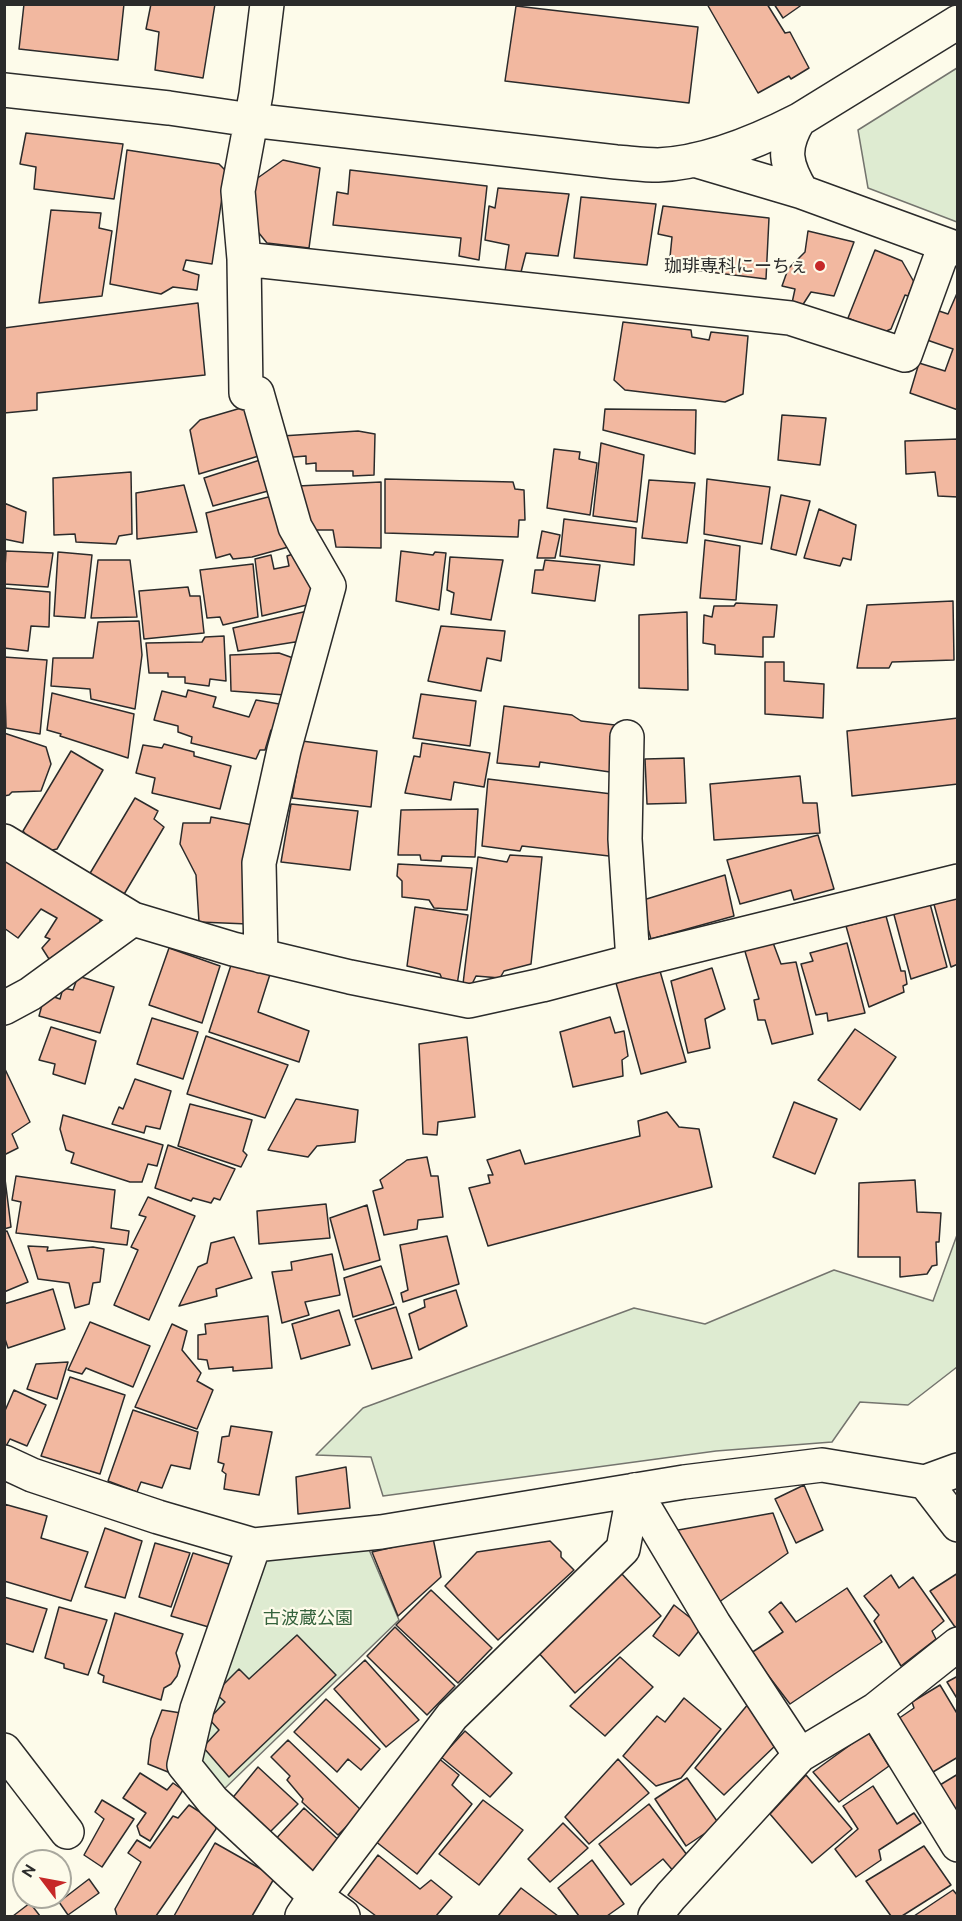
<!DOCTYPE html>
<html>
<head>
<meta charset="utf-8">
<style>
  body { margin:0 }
  #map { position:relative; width:962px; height:1921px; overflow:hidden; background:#fdfbea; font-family:Ubuntu,sans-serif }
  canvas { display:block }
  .frame { position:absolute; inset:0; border:6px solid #2b2b2b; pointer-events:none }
  .north { position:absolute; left:12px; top:1849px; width:60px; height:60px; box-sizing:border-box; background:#fdfbea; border:2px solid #a9a89e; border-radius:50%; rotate:302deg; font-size:16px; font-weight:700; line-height:24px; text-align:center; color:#2b2b2b }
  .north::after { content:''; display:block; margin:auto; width:21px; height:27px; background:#c62828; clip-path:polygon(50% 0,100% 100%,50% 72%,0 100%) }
</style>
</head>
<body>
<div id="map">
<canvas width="962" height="1921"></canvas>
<div class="frame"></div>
<div class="north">N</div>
</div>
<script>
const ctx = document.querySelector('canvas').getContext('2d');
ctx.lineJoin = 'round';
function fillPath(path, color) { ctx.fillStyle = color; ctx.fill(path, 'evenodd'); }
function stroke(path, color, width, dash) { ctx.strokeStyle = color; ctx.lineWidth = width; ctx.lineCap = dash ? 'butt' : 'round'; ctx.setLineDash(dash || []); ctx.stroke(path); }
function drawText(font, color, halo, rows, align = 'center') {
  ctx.font = font + ' Ubuntu,"Noto Sans JP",sans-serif'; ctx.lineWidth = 4.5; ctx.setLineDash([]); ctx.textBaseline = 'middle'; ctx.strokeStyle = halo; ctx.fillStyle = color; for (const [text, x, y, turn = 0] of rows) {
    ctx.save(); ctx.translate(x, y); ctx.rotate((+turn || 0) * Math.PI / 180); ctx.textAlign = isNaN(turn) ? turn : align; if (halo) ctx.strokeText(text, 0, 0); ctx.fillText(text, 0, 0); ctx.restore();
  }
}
const green = new Path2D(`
  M957,68V222L868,188L858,130Z
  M957,1235V1367L908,1405L860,1402L832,1442L716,1451L383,1496L371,1457L316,1455L363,1408L634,1308L705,1324L834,1270L933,1301Z
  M367,1545L399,1620L219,1794L191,1762L262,1559Z`);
const building = new Path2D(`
  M24,4H124L118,60L19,49Z
  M151,4H215L203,78L155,70L159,32L146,29Z
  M707,4H767L785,33L790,32L809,68L791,79L789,76L758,93Z
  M774,4H803L783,18Z
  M516,6L698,27L689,103L505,81Z
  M26,133L123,144L114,199L34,189L36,167L20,164Z
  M127,150L219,164L226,171L212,264L186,260L183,270L199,275L197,290L173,287L161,294L110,284Z
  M283,160L320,168L309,248L267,243L254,227L252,182Z
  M350,170L487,186L479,260L459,256L461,238L333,225L337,192L348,194Z
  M498,188L569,194L558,256L526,253L521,272L505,271L509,245L485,240L489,206L495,208Z
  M581,197L656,204L647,265L574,258Z
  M663,206L769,218L766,279L669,267L672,237L658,234Z
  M51,210L101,213L99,228L112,231L102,296L39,303Z
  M808,231L854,242L834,296L811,292L802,306L792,303L795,289L782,286L788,269L805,252Z
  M875,250L902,261L914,282L908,296L905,295L891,329L882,333L848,318Z
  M958,291V410L910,393L919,363L945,371L953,349L927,340L936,310L948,314Z
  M198,303L205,375L37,393V410L4,413V328Z
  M623,322L691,330L692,337L709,340L711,332L748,336L743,394L725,402L625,390L614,380Z
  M241,408L250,409L262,455L199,474L190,430L200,420Z
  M605,409L696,410L695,454L603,430Z
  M782,415L826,418L820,465L778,460Z
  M358,431L375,434L374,475L353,476V471H316V463L306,464V456L282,458V436Z
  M958,439V497L938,496L935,472L906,474L905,441Z
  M601,443L644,455L637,522L593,516Z
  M554,449L580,452L579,459L597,463L590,515L547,508Z
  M260,460L268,491L213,506L204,478Z
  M131,472L132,534L119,536L116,544L76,542L75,534L54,535L53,478Z
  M385,479L513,482L515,489L524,490L525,520H519L518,537L385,533Z
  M707,479L770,487L762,544L704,534Z
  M649,480L695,483L687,543L642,538Z
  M381,482V548L336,547L333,530H309L298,486Z
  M184,485L197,532L137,539L136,493Z
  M276,495L292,546L252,557L233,559L230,554L216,558L206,513Z
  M781,495L810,501L796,555L771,549Z
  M4,503L26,512L23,543L4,539Z
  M819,509L856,525L851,560L843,558L840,566L804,558Z
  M564,519L636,528L634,565L560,556Z
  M542,531L560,535L555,558H537Z
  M705,540L740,546L736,600L700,598Z
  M6,551L53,553L48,587L4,584Z
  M401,551L433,555L435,552L446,553L439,610L396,601Z
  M58,552L92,555L85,618L54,616Z
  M299,552L314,580L315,603L262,616L255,559L271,555L274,569L289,566L287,556Z
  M450,557L503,560L491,620L451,614L454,593L447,590Z
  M98,560H130L137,617L91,618Z
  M545,560L600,565L595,601L532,593L535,570H543Z
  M253,564L258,617L223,625L220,617L207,618L200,570Z
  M188,587L190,596H200L204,633L144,639L139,591Z
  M4,588L50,592L49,627L31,626L28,651L4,648Z
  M953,601L954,660L892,662L889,668H857L867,605Z
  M736,603L777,605L774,637H763V657L715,654V645L703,643L704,615L712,617L714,606H734Z
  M312,610L305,647L295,642L238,651L233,628Z
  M687,612L688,690L639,688V615Z
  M139,621L142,655L135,709L91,699L90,689L51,686L53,658H93L98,622Z
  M441,626L505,631L501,661L487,658L481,691L428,681Z
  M224,636L226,681L210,679L209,686L185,683V677H168V673H149L146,643L202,642L205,637Z
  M279,653L296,659L285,695L231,691L230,655Z
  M4,657L47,660L40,734L6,728Z
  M765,662H784V681L824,684L823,718L765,714Z
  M188,690L216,697L213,707L249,717L256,700L285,705L277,731L271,730L265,750H260L256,759L191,743L192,737L178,732V726L154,720L162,691L186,697Z
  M52,693L134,714L128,758L60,736L61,734L47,730Z
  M421,694L476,701L470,746L413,738Z
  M504,706L572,715L581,721L615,725L610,772L540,762L539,767L497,763Z
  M958,718V784L852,796L847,731Z
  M4,733L46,747L51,764L41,791L12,792L9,795L4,796Z
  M302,741L377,751L371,807L292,798Z
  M422,743L490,753L484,787L454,782L451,800L405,793L414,756L420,757Z
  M164,744L194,752V756L231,766L220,809L152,793L155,778L136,773L143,745L162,748Z
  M71,751L103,770L57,849L48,851L29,839L23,831Z
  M684,758L686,803L647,804L645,759Z
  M800,776L803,803H817L820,833L714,840L710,784Z
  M488,779L612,794L609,856L522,846L520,851L482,846Z
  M135,798L158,811L154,819L164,827L123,896L89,875Z
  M291,804L358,811L350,870L281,862Z
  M478,809L475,857L442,856L441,861L421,860L420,855H398L401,810Z
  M211,817L253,825L248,924L199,922L196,875L180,844L183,823H210Z
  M818,835L834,889L794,900L791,890L740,904L727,860Z
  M510,855L542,857L531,964L504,971L500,978L476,976L471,986L463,984L478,857L507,862Z
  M4,858L100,913V929L49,959L42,948L50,939L45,937L57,918L41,909L18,938L4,928Z
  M398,864L472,868L467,910L434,908L429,900L402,897V881L397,876Z
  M725,875L734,916L651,939L640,901Z
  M958,889V964L951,967L932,897Z
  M929,900L947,967L911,979L893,911Z
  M415,907L468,915L457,985L444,984L440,974L407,966Z
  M886,916L901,971H905L907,984L903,986L904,992L869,1007L846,926Z
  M772,940L781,964L796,962L813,1034L772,1044L765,1020H758L754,1000L759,999L744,948Z
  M847,943L865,1013L828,1021L827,1013L816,1015L801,964L813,961L810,953Z
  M169,948L220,966L202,1023L149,1005Z
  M233,959L272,968L258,1012L309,1031L299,1062L209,1032Z
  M712,968L725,1009L705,1019L710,1048L688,1053L671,981Z
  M660,971L686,1062L641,1074L616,983Z
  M78,976L114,987L100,1033L39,1016L45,994L60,999L63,988L73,990Z
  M610,1017L615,1033L624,1031L628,1056L622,1060L623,1076L573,1087L560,1032Z
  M152,1018L198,1032L183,1079L137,1064Z
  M51,1027L96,1041L85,1084L53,1074L55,1064L39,1060Z
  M855,1029L896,1057L860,1110L818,1080Z
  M206,1036L288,1065L265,1118L187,1094Z
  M467,1037L475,1117L438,1122L437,1135L423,1134L419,1044Z
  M4,1067L30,1122L12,1134L18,1148L4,1155Z
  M135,1079L171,1091L160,1129L146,1126L144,1133L112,1124L119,1107L123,1109Z
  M296,1099L358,1110L355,1142L317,1146L308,1157L268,1150Z
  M794,1102L837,1119L815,1174L773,1157Z
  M190,1104L252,1120L243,1151L247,1155L241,1167L178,1146Z
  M667,1112L679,1127L699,1129L712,1187L488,1246L469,1188L490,1183L488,1175H493L487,1160L520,1150L525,1164L640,1136L638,1121Z
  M63,1115L163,1145L157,1166L148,1164L142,1182H130L71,1163L74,1153L66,1150L60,1129Z
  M168,1145L235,1169L220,1200L214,1198L211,1203L193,1198L191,1201L155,1188Z
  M427,1157L431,1176H438L443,1217L418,1220L417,1229L384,1235L373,1191L383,1188L380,1180L407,1160Z
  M4,1171L11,1227L4,1229Z
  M16,1176L115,1190L111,1228L129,1231L127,1245L16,1233L21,1202L12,1200Z
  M915,1180L917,1212L941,1213L939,1242H936L937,1265L932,1266L927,1274L900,1277V1257H858L859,1183Z
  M148,1197L195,1216L149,1320L114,1305L138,1250L131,1247L146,1217L139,1215Z
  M326,1204L330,1238L259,1244L257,1211Z
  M367,1205L380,1260L344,1270L330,1218Z
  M7,1231L28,1282L4,1292V1232Z
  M447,1236L459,1284L403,1302L401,1293L408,1290L400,1245Z
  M234,1237L252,1278L216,1289L217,1296L179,1306L198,1267L207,1263L211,1243Z
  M28,1246L48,1247L47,1251L93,1247L104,1249L100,1282L93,1283L89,1304L75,1308L69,1283L38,1279Z
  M332,1254L340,1295L305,1302L309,1315L282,1323L272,1272L292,1270L291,1262Z
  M381,1266L394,1304L353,1317L344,1278Z
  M53,1289L65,1329L8,1348L4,1336V1304Z
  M456,1290L467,1326L419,1350L409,1314L425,1307L424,1300Z
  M396,1307L412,1358L372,1369L355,1320Z
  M339,1310L350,1345L301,1359L292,1324Z
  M268,1316L272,1368L233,1371V1367L209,1369L207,1360L198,1359V1335L206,1334L205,1324Z
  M90,1322L150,1346L133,1387L86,1368L82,1374L68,1370Z
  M172,1324L187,1331L182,1350L201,1373L197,1381L213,1390L197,1429L135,1407Z
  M68,1362L57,1399L27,1389L36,1364Z
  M70,1377L125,1395L100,1474L41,1456Z
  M14,1390L46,1405L27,1446L10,1439L5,1448L4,1413Z
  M133,1410L198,1432L190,1469L171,1465L162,1488L141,1482L137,1492L108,1481Z
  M231,1426L272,1432L259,1495L224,1489L226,1474L222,1471L224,1464L218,1462L222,1437L229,1436Z
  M346,1467L350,1508L298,1514L296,1477Z
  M804,1485L823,1530L796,1543L775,1499Z
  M4,1504L47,1516L41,1538L88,1552L71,1601L4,1581Z
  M773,1513L788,1553L715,1605L667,1532Z
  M105,1528L142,1541L125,1598L85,1587Z
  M433,1538L441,1577L398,1616L372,1552Z
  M550,1541L561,1552V1557L574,1570L498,1640L445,1586L477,1552Z
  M155,1543L190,1553L171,1607L139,1597Z
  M193,1553L232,1565L212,1628L171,1616Z
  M621,1573L661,1616L575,1693L536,1650Z
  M958,1573V1625L955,1627L930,1591Z
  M891,1575L899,1588L913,1577L944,1621L932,1631L936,1639L901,1666L874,1621L879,1615L864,1596Z
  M847,1588L882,1642L790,1704L751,1653L783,1632L769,1612L781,1602L796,1622Z
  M431,1590L492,1648L458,1683L396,1625Z
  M4,1597L47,1609L33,1652L4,1643Z
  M674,1605L702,1627L679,1656L653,1636Z
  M59,1607L107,1620L88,1675L64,1668V1664L45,1658Z
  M115,1613L183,1634L176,1653L180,1666L177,1676L171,1684L164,1688L161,1700L103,1682L104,1676L98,1673Z
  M395,1627L455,1686L427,1715L367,1656Z
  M297,1635L336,1675L229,1777L203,1747L219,1730L209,1719L225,1702L215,1693L239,1669L249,1679Z
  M620,1657L653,1687L605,1736L570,1706Z
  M365,1660L419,1720L386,1747L334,1689Z
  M958,1676V1700L947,1682Z
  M940,1685L958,1715V1757L928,1775L895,1721L914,1708L912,1702Z
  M684,1698L721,1729L681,1778L656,1786L623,1756L657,1716L665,1722Z
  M326,1699L380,1749L361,1770L348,1759L337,1772L294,1732Z
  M749,1703L778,1743L724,1795L695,1768Z
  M162,1710L181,1713L168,1772L148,1764L151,1739Z
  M465,1731L512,1773L490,1797L441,1757Z
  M868,1732L889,1766L839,1802L813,1772Z
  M288,1740L362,1811L338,1835L302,1802L303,1799L287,1780L290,1776L271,1757Z
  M437,1757L459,1775L452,1785L472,1804L417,1874L370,1837Z
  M618,1759L649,1793L589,1844L565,1817Z
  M258,1767L298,1804L267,1835L230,1801Z
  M140,1773L167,1790L173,1783L183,1790L150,1841L140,1835L137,1826L146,1813L123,1798Z
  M958,1774V1823L935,1788Z
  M806,1775L852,1829L812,1863L770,1814Z
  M687,1778L719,1824L686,1846L655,1799Z
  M873,1786L897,1824L914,1813L921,1823L879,1850L881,1860L856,1877L835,1849L858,1829L843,1806Z
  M102,1800L134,1819L102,1867L84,1855L104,1819L95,1812Z
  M483,1800L523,1830L479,1885L439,1854Z
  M649,1804L690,1859L675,1873L663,1859L631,1885L599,1844Z
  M189,1805L214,1821L216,1829L156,1916H117L115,1909L141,1862L128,1853L137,1840L150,1848L173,1816L178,1818Z
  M304,1808L343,1844L311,1879L273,1842Z
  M563,1823L588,1848L550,1882L528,1859Z
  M215,1843L275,1877L252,1916H174Z
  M924,1846L951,1885L902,1916H891L866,1881Z
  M378,1855L420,1889L431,1880L452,1897L436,1916H376L348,1895Z
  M592,1860L624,1904L607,1916H579L558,1888Z
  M89,1879L99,1893L68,1915L59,1902Z
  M521,1888L558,1916H498Z
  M953,1890L958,1896V1916H914Z
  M30,1903L40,1916H13Z`);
const minor = new Path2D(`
  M4,90L169,108L251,120L616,162C630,163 644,165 658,165C706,163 756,142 799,120L958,22
  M799,120C782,148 785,164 802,192
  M694,160L802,192L958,249
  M244,259L790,318L905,355L945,245
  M246,393L244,259L238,191L256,94L267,4
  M257,393L295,527L329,586L284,750L259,863L261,956
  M627,737L625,839L633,961
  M4,841L133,919L233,949L350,977L469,1001L542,985L633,961L958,881
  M4,1008L30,994L133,919
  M4,1462L32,1475L158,1517L254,1545L381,1532L684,1482L822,1465L925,1482L958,1470
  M925,1482L958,1525
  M634,1490L714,1624L800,1755
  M254,1545L197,1709L184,1765L213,1801L315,1896L343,1916
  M875,1710L958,1845
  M4,1750L67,1832
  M302,1916L315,1896L452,1716L623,1549L634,1490
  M655,1916L671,1896L800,1755L875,1710L958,1644`);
const markers = [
  [820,266,6,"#c62828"]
];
const poiNames = [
  ["珈琲専科にーちぇ",808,266]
];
const parkNames = [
  ["古波蔵公園",308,1618]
];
fillPath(green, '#deebd1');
stroke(green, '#74746e', 1.5);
fillPath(building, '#f2b8a0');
stroke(building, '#2b2b2b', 1.5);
stroke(minor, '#2b2b2b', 36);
stroke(minor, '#fdfbea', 33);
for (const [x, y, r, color] of markers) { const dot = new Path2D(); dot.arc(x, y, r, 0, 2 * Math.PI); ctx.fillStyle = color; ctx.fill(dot); stroke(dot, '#fdfbea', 2); }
drawText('18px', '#2b2b2b', '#fdfbea', poiNames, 'right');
drawText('18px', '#34623c', '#fdfbea', parkNames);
</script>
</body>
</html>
